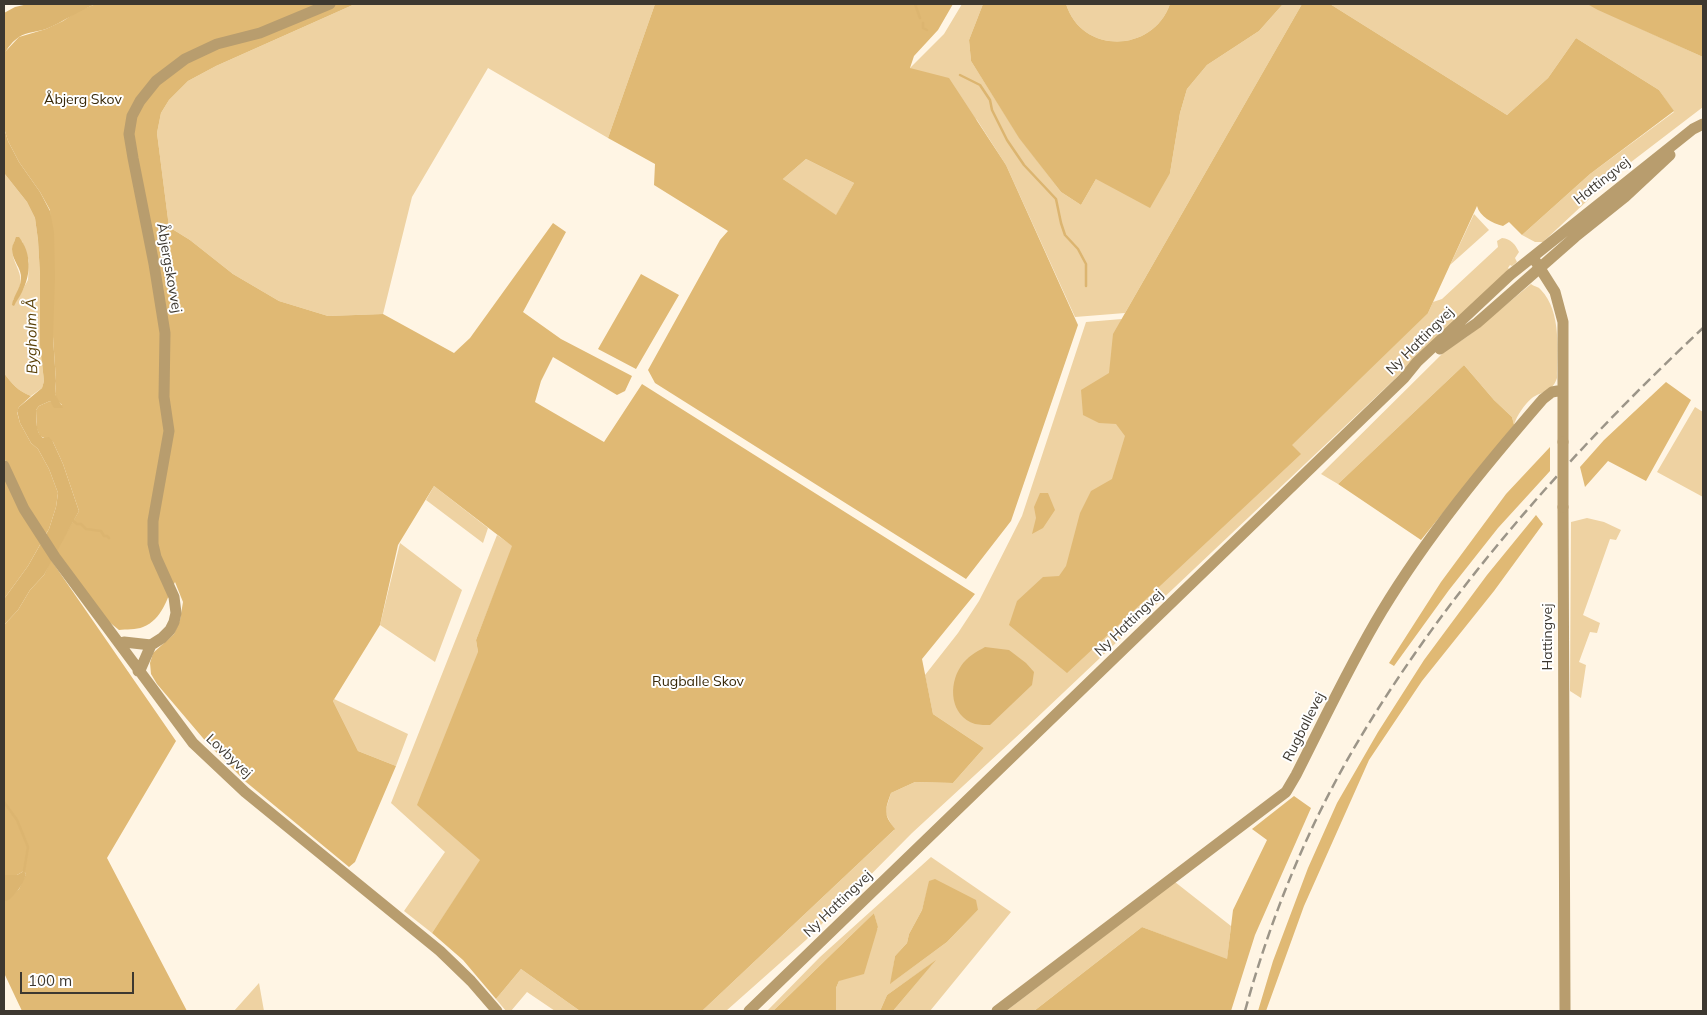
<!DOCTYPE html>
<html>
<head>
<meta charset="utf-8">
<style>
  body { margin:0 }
  #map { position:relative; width:1707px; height:1015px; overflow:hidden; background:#fff5e4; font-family:Mulish,sans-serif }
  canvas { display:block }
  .frame { position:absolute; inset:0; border:5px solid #3d3830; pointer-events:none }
  .scale { position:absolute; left:20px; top:972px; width:114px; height:22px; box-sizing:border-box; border:2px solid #3d3830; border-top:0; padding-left:6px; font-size:15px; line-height:18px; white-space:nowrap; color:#3d3830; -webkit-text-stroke:4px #fff; paint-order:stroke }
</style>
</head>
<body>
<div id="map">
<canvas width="1707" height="1015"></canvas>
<div class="frame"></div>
<div class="scale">100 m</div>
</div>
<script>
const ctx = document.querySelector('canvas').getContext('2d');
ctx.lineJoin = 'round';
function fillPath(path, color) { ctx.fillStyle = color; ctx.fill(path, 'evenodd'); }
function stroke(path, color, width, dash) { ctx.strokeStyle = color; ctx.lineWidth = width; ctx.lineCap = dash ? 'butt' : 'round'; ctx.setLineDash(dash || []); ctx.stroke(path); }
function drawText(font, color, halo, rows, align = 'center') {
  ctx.font = font + ' Mulish,sans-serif'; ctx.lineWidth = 4; ctx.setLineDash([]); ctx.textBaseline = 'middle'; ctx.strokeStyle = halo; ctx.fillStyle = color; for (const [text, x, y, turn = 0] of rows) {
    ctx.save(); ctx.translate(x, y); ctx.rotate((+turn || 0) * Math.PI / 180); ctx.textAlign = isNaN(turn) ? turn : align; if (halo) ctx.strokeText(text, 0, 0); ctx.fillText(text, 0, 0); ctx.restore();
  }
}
const green = new Path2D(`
  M355,4H655L608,138L488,68L412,197L383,314L328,316L279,301L233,274L190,240L169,227L157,133L161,113L169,100L188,81L216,66Z
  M962,4H983L969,40L971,61L1019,137L1061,192L1081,205L1096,179L1170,173L1180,113L1187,89L1207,65L1259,31L1283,4H1302L1125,313L1075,317L1006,165L977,120L910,68L944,34Z
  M1066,4H1170C1153,53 1082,55 1066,4Z
  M1330,4H1587L1703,57V107L1618,172L1543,242H1535L1522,235L1590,174L1674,112L1659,90L1576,38L1548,78L1507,115Z
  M806,159L854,183L836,216L783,179Z
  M4,173L27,202L35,218L38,240L40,275L42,363L44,381L42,388L31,396C18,391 12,384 4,373ZM15,240L22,241L29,261L28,280L15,303L13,300C34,272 4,264 15,240Z
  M1474,214L1489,230L1450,265Z
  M1502,238C1511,239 1515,244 1519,252L1515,258L1517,262L1512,266L1510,265L1508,268L1510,270L1026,728L912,833L806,940L726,1011H702L894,830L885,812L891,793L915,782L953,783L984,748L933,714L925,675L958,633L979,601L1022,516L1086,322L1122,319L1120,323L1428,313L1433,302L1442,299L1498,247L1497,241Z
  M1531,284C1535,287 1538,286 1541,290C1562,312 1557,351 1557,378C1552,393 1542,391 1532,398C1524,405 1517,415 1514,425L1512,417L1494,400L1464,365L1338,484L1321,474L1444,352L1468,336Z
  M1695,407L1703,412V497L1657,472Z
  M434,486L488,528L483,543L426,500Z
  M1587,518L1604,522L1621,530L1616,540L1610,539L1583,615L1600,623L1597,633L1590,632L1579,662L1586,665L1581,698L1570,691L1571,522Z
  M497,535L513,546L476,640L478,652L481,860L432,933L404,911L445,852L391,803Z
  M400,543L462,590L435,662L380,625Z
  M334,699L408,734L396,766L358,751L333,701Z
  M931,857L1011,912L930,1011H893L934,962L887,995L880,1011H836V988L839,981L878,928L874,913L773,1011H767L820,957ZM930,881L978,910L947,942L891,983L895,956L907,943L909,934L922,910Z
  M1175,882L1231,926L1227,960L1142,927L1034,1011H1006Z
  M521,969L580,1011H555L527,992L511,1011H506L496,999Z
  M259,983L264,1011H234Z`);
const forest = new Path2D(`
  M96,4H355L216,66L188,81L169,100L161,113L157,133L169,227L190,240L233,274L279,301L328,316L383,314L454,353L470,338L553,223L566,232L523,312L561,339L632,376L625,391L617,395L553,357L541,381L535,402L604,442L642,384L975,594L922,659L933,714L984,748L953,783L915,782L891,793C885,810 883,814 895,829L702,1011H580L521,969L496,999L463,960L432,933L480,860L417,805L478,652L476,640L512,546L434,486L398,545L380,625L333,701L358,751L396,766L355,862L349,867L246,782L208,744L157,684L151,674L150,663L153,653L174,634L180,620L183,602L175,582C167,598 162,620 143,627C136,630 126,629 119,630L108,621L55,552L79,511L63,464L53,442L40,436L37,429L36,410L39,406L50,401L53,404L62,405L57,400L55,394L56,381L53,337L50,210L40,192L19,162L8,141L4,128V53L19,37L46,29L63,21L78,11Z
  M655,4H953L938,30L914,56L910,68L949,78L1006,165L1078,325L1011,521L966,579L655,383L648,370L720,240L728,231L654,185L655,164L608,138ZM806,159L854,183L836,215L783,179Z
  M983,4H1066C1082,55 1153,53 1170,4H1283L1259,31L1207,65L1187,89L1180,113L1170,173L1150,208L1096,179L1081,205L1061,192L1019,138L971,61L969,40Z
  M1302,4H1330L1507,115L1548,78L1576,38L1659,90L1674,111L1590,174L1522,235L1509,222L1503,226C1492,223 1480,217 1477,206L1428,313L1292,445L1301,454L1067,673L1009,625L1017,601L1043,577L1059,576L1066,566L1080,513L1091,491L1112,479L1125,436L1116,424L1099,423L1083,415L1081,390L1109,373L1113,334Z
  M1587,4H1703V57L1598,10Z
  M641,274L679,295L636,369L598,349Z
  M1464,365L1494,400L1512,417L1514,425L1421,540L1338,484Z
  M4,373C12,384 18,391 31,396L19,407L17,412L20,423L31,443L38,449L49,469L58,493L56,507L49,529L44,537L12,478L4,457Z
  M1666,382L1691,400L1646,481L1608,461L1585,487L1580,467L1604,440Z
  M1550,447V471L1498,528L1449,590L1394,666L1389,663L1441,582L1506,494Z
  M4,474L41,543L28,566L4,599Z
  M1040,493H1048L1055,510L1043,528L1032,534L1036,518L1034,507Z
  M1536,515L1543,524L1494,591L1422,681L1369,760L1304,906L1266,1011H1258L1273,961L1308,868L1337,803L1378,732L1424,660L1487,575Z
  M51,560L176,741L107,858L187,1011H22L4,973V903L19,889L26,874L24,871L17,875H4V625L18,610L30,590L44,575Z
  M1294,796L1311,808L1255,935L1231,1011H1034L1142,927L1227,959L1233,910L1267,840L1252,829Z
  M935,879L976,900L978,910L947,942L890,984L895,956L907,943L909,934L922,910L929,881Z
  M874,913L878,927L864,974L839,981L836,988V1011H773Z
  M936,960L893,1011H880L887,995Z`);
const water = new Path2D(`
  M28,4H96C78,11 63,22 46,29C37,32 27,32 19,37C13,41 7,48 4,55V13L15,7Z
  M4,128L8,141L19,162L40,192L50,211L54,232L55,277L53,337L56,381L55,394L63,408H54L50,401L39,406L36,410C37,420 35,432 43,438L49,437L53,442L63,464L79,511L44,575L30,590L18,610L4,625V599L28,566L49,529L56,507L58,493L49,469L38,449L31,443L20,423L17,411L19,407L42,388L44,381L40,345V275L38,240L35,218L27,202L4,173Z
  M16,237H19C32,254 31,274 22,292C20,297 16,301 14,306L12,305C13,296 20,290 21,279C22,268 12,261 12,249C12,245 15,241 16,237Z
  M985,647L1009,650L1026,663L1034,672L1032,685L990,725C986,725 980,725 975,724C950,716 948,685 961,666C967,657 976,652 985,647Z
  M24,871L26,874C23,886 14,897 4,903V875H17Z`);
const stream = new Path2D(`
  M915,4L920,18
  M923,23V28L927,30
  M960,75L980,85L990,100L992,110L1007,140L1024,165L1056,199L1061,223L1065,235L1078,249L1086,264V286
  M72,520L77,524H81L86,529L101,531L104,536H107L109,538
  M4,802L17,820L28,847L24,871`);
const minor = new Path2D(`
  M1536,262L1555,292L1563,322V442
  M1440,349L1477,323L1575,237L1625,197L1670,155
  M4,466L24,509L55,557L193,743L245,792L440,951L471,981L497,1011
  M1563,507L1565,1011
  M120,644L124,642L151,645L162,638L170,630L174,622L176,613L174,597L156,557L153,544V521L169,431L164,397L165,333L154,264L133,158L129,134L132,116L140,101L156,81L185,59L217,44L260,33L330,4
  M138,671L141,668L151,645
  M749,1011L1404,378L1417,362L1510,275L1693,129L1703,124
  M997,1011L1286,792L1296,775C1324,720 1350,664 1382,611C1428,535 1485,466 1543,399L1552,392L1563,390`);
const rail = new Path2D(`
  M1245,1011C1271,916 1309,823 1360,738C1452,585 1574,449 1703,328`);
const minorBridge = new Path2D(`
  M1563,442V507`);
const parkNames = [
  ["Åbjerg Skov",83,100],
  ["Rugballe Skov",698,682]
];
const streetNames = [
  ["Hattingvej",1602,181,-38],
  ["Åbjergskovvej",169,268,80],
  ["Ny Hattingvej",1420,341,-45],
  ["Ny Hattingvej",1129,623,-44],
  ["Hattingvej",1548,637,-90],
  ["Rugballevej",1304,727,-63],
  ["Lovbyvej",229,756,43],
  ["Ny Hattingvej",838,904,-44]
];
const waterNames = [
  ["Bygholm Å",32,336,-91]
];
fillPath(green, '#eed2a2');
fillPath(forest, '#e0b974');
fillPath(water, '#dcb570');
stroke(stream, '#dcb570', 2.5);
stroke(minor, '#b89d6e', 11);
stroke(rail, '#9c9588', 2.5, [10, 5]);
stroke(minorBridge, '#b89d6e', 11);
drawText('14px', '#382808', '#fff', parkNames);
drawText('14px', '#3d3830', '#fff', streetNames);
drawText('italic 15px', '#593f05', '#fff', waterNames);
</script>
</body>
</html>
